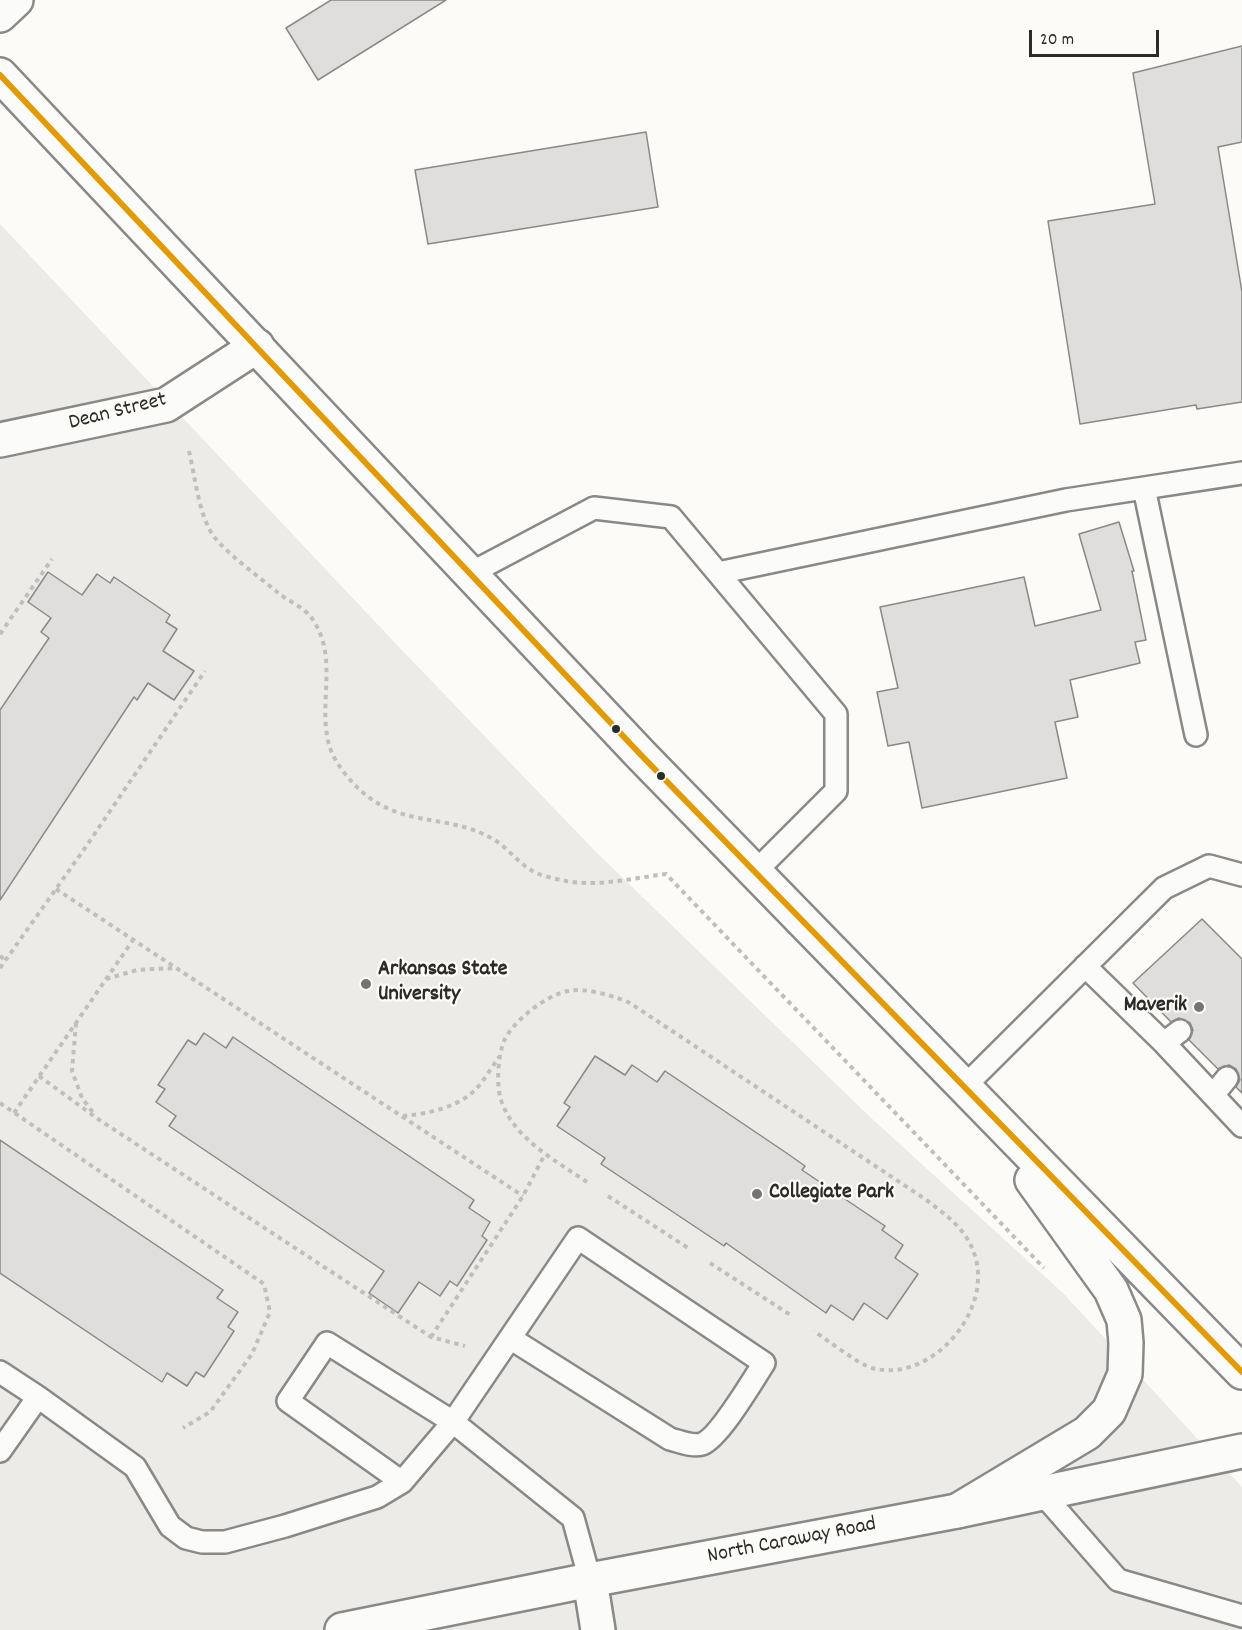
<!DOCTYPE html>
<html>
<head>
<meta charset="utf-8">
<style>
  body { margin:0 }
  #map { position:relative; width:1242px; height:1630px; overflow:hidden; background:#fcfbf8; font-family:Dekko,sans-serif }
  canvas { display:block }
  .scale { position:absolute; left:1029px; top:30px; width:130px; height:27px; box-sizing:border-box; border:3px solid #2b2b2b; border-top:0; padding-left:8px; font-size:18px; line-height:21px; white-space:nowrap; color:#2b2b2b; -webkit-text-stroke:4px #fdfcf7; paint-order:stroke }
</style>
</head>
<body>
<div id="map">
<canvas width="1242" height="1630"></canvas>
<div class="scale">20 m</div>
</div>
<script>
const ctx = document.querySelector('canvas').getContext('2d');
ctx.lineJoin = 'round';
function fillPath(path, color) { ctx.fillStyle = color; ctx.fill(path, 'evenodd'); }
function stroke(path, color, width, dash) { ctx.strokeStyle = color; ctx.lineWidth = width; ctx.lineCap = dash ? 'butt' : 'round'; ctx.setLineDash(dash || []); ctx.stroke(path); }
function drawText(font, color, halo, rows, align = 'center') {
  ctx.font = font + ' Dekko,sans-serif'; ctx.lineWidth = 4.5; ctx.setLineDash([]); ctx.textBaseline = 'middle'; ctx.strokeStyle = halo; ctx.fillStyle = color; for (const [text, x, y, turn = 0] of rows) {
    ctx.save(); ctx.translate(x, y); ctx.rotate((+turn || 0) * Math.PI / 180); ctx.textAlign = isNaN(turn) ? turn : align; if (halo) ctx.strokeText(text, 0, 0); ctx.fillText(text, 0, 0); ctx.restore();
  }
}
const built = new Path2D(`
  M0,224L397,645L596,852L868,1115L1064,1294L1242,1487V1630H0Z`);
const green = new Path2D(`
  M988,1589L1022,1630H996Z`);
const building = new Path2D(`
  M331,0H446L318,80L286,28Z
  M1242,46V142L1218,147L1242,292V402L1197,409L1196,405L1080,424L1048,221L1155,204L1133,73Z
  M646,132L658,207L428,244L415,170Z
  M1119,522L1134,571H1132L1146,640L1135,642L1140,663L1070,680L1078,717L1055,722L1067,778L922,808L909,742L888,746L877,692L898,688L880,607L1024,577L1035,626L1101,610L1079,534Z
  M48,572L82,595L97,574L110,583L114,577L170,615L166,622L177,629L163,651L194,671L174,700L148,683L137,700L134,697L0,900V710L49,638L41,632L51,618L28,602Z
  M1202,919L1242,959V1093L1236,1087L1240,1080L1236,1069L1229,1065L1218,1069L1189,1040L1193,1030L1190,1023L1179,1018L1171,1022L1133,983Z
  M204,1033L226,1048L233,1037L474,1200L469,1208L490,1222L482,1236L487,1240L457,1286L450,1281L440,1296L419,1282L398,1313L369,1293L384,1271L169,1126L176,1116L156,1102L165,1089L158,1085L188,1040L196,1045Z
  M595,1056L625,1075L632,1065L657,1082L665,1071L788,1154L805,1166L802,1170L885,1226L882,1230L903,1245L895,1258L918,1274L887,1319L864,1303L853,1320L831,1305L826,1313L726,1243L724,1246L601,1164L605,1158L557,1126L570,1107L564,1103Z
  M0,1140L223,1290L217,1298L238,1312L228,1327L234,1331L204,1377L196,1372L187,1386L167,1373L162,1382L0,1273Z`);
const path = new Path2D(`
  M189,451C195,476 199,518 215,538C232,558 257,575 277,592C286,600 302,606 310,616C341,655 316,705 330,748C334,760 344,773 352,782C397,831 444,811 493,839C507,847 517,862 531,870C540,876 556,879 566,881C599,887 633,878 666,874L1044,1268
  M0,634L52,559
  M56,889L523,1196
  M0,956L5,960
  M0,968L85,848L205,671
  M106,979L137,970L175,968
  M76,1023L72,1071L82,1098L94,1114
  M39,1076L98,1119L431,1337L465,1346
  M0,1103L264,1284L270,1312L252,1354L210,1412L183,1428
  M14,1113L133,940
  M403,1116C427,1114 460,1107 477,1088C485,1079 492,1067 499,1057
  M587,1182C556,1161 513,1138 501,1100C496,1084 498,1056 504,1041C513,1021 546,995 568,991C585,987 614,996 630,1003L925,1199C946,1215 967,1229 975,1256C993,1312 930,1384 872,1368C860,1365 827,1340 814,1331
  M608,1196L688,1248
  M710,1263L792,1316
  M431,1337L523,1196L545,1154`);
const service = new Path2D(`
  M1144,488L1196,735
  M718,573L1066,500L1242,473
  M469,574L594,508L671,517L836,714V791L755,872
  M1085,966L1164,1043
  M1180,1031L1164,1043L1242,1126
  M964,1087L1164,888L1209,866L1242,875
  M1213,1095L1227,1078
  M0,1372L38,1397
  M0,1451L38,1397L135,1467L170,1526L186,1538L202,1542H225L285,1526L377,1497L402,1482L453,1422L578,1238L764,1363C753,1380 719,1438 702,1444C692,1447 679,1441 670,1439L510,1338
  M402,1482L288,1401L327,1343L453,1422L573,1518L590,1580
  M1041,1492L1118,1580L1242,1616`);
const minor = new Path2D(`
  M0,15L16,0
  M0,440L166,405L257,346
  M590,1580L598,1630`);
const tertiary = new Path2D(`
  M342,1630L590,1580L957,1511L1242,1451`);
const secondary = new Path2D(`
  M0,75L641,755L1242,1372
  M957,1511L1087,1433L1109,1411L1125,1374L1126,1343L1124,1320L1111,1290L1032,1180`);
const bus1 = new Path2D(`
  M0,75L641,755L1242,1372`);
const markers = [
  [616,729,5,"#2b2b2b"],
  [661,776,5,"#2b2b2b"],
  [366,984,6,"#747473"],
  [1199,1007,6,"#747473"],
  [757,1194,6,"#747473"]
];
const streetNames = [
  ["Dean Street",118,413,-14],
  ["North Caraway Road",792,1542,-11]
];
const poiNames = [
  ["Arkansas State",378,971],
  ["University",378,996],
  ["Maverik",1187,1007,"right"],
  ["Collegiate Park",769,1194]
];
fillPath(built, '#ecebe7');
fillPath(green, '#ecebe8');
fillPath(building, '#dfdedc');
stroke(building, '#898987', 1.5);
stroke(service, '#898987', 26);
stroke(minor, '#898987', 38);
stroke(tertiary, '#898987', 38);
stroke(secondary, '#898987', 38);
stroke(path, '#c0bfbc', 4, [4.5, 4.5]);
stroke(service, '#fbfbf9', 21);
stroke(minor, '#fbfbf9', 33);
stroke(tertiary, '#fbfbf9', 33);
stroke(secondary, '#fbfbf9', 33);
stroke(bus1, '#e39a04', 6);
for (const [x, y, r, color] of markers) { const dot = new Path2D(); dot.arc(x, y, r, 0, 2 * Math.PI); ctx.fillStyle = color; ctx.fill(dot); stroke(dot, '#fdfcf7', 2); }
drawText('22px', '#2b2b2b', '#fdfcf7', streetNames);
drawText('bold 22px', '#2b2b2b', '#fdfcf7', poiNames, 'left');
</script>
</body>
</html>
